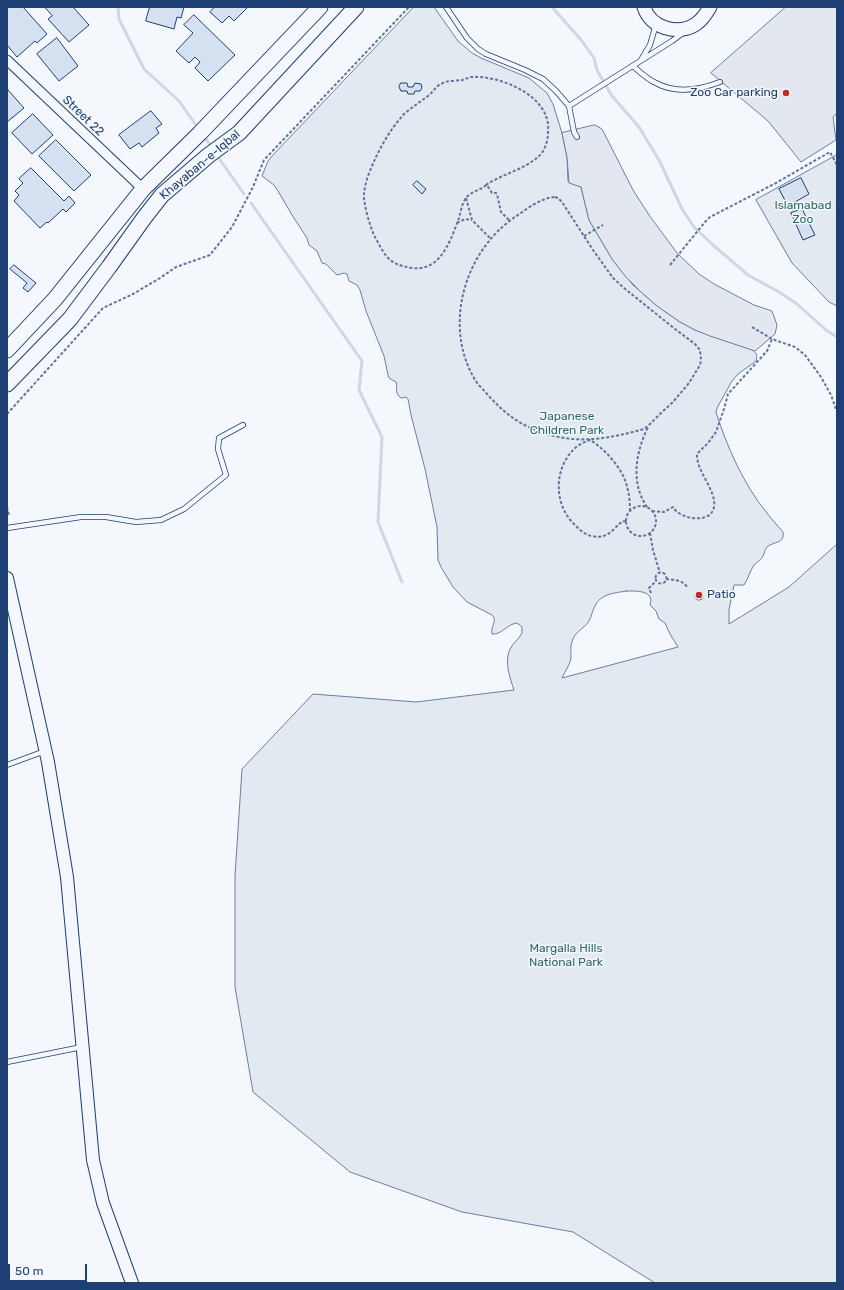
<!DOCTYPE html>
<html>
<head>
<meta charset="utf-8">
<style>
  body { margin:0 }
  #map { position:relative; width:844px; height:1290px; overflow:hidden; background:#f4f7fb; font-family:Rubik,sans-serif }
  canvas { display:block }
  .frame { position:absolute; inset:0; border:8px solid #1d3f73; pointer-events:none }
  .scale { position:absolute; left:8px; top:1264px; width:79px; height:18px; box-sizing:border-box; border:2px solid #1d3f73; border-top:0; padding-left:5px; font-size:12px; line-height:14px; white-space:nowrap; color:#1d3f73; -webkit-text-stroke:3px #f4f7fb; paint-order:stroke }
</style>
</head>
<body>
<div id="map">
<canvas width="844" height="1290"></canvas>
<div class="frame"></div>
<div class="scale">50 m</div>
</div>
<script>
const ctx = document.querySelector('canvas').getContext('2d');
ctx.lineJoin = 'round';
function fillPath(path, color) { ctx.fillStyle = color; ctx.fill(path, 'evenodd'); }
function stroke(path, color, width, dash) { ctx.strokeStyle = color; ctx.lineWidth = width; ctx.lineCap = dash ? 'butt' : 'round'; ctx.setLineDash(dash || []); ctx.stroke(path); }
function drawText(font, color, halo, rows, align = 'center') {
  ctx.font = font + ' Rubik,sans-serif'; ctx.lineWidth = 3; ctx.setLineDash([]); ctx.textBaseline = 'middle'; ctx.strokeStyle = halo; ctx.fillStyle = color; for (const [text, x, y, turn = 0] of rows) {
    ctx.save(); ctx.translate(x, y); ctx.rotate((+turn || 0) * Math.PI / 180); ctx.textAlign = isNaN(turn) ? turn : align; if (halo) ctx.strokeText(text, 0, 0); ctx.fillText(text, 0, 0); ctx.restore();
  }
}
const green = new Path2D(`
  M414,7H434L458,41L472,53L481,58L529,78L547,93L553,104L562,133L567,157L568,181L581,187L589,220L612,259L633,285L657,306L680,322L695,330L751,349C756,352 758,355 756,361L738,374L732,381L717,408L716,412C726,445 745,487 767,513C772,520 778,526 783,532C785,544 774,541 767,547C764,550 765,553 763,556C761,560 757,562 754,565C750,571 748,579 744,585H734L729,610V624L789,587L837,544V1283H655L573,1232L462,1212L350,1172L253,1092L235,987V876L242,769L313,694L416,702L514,690C510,678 504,662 510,649C513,643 519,639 522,633V627L517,623C507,624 502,635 492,634C490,627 498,621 492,615L467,602L453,587L441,567L438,560L437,527L425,469L411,415L408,399L406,397L401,398C394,392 398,389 396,382L389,378L388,375L384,356L366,311L360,290L357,285L349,281L347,274L344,273L337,275L326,264L322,263L317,251L309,245L307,238L292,215L278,191L274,185L262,176L268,161L273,155ZM627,591C636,591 655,590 650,605L656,611L659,619L665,623L670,634L678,647L562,678C565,671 570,665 571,658C571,652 570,645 573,639C576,631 585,628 589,621C592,616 592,611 595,606C600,594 614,593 627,591Z
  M837,155V306L829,302L792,263L756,200Z`);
const parking = new Path2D(`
  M786,7H837V113L833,117L836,140L801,162L768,121L711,73Z
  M595,125L602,129L633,190L649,215L677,253L699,274L714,284L754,305L772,311L777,325L775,334L755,351L710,336L695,330L680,322L657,306L641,292L625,276L612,259L589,220L581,187L569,183L567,157L562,133Z`);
const stream = new Path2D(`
  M118,7L119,19L144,69L179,101L198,128
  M552,7L582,41L594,58L597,70L612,96L639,127L659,160L682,209L694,227L713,245L748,275L779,292L797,304L826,330L837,337
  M204,136L212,148
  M216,154L244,194
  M251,203L362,361L359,390L382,437L378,522L402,582`);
const building = new Path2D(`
  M8,7H23L47,34L37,43L35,41L17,57L7,45Z
  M45,7H73L89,25L69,42L48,19L52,16Z
  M150,7H184L181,18L177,17L174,29L146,21Z
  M215,7H246L247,8L234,21L229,16L222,23L210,12Z
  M194,15L235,55L208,81L195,68L200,62L195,57L189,63L176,51L193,33L184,25Z
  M57,38L78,66L59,81L37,54Z
  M401,83H407L408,87H413L415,83L421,84L422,88L420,91H415L414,94H408L407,91H401L399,87Z
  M8,90L24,108L7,122V91Z
  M151,111L162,124L156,128L159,133L142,147L139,143L130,149L119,135Z
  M33,114L53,135L32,154L12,133Z
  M56,140L91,175L74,191L39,156Z
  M31,168L64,201L69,196L75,203L66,212L63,209L48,223L47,222L40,228L14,201L19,195L15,191L23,183L19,179Z
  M801,178L809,194L788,206L779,189Z
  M417,181L426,189L422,194L413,185Z
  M802,209L815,235L803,240L791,213Z
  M14,265L36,283L28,292L23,288L27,283L10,269Z
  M695 596a4 4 0 1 1 8 0a4 4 0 1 1-8 0Z`);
const path = new Path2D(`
  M486,185C502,174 527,169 541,154C546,148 548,139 548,132C552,96 500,75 471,77C468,78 465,79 462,80C456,81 447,80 441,84C436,86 433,92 428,96C420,102 412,107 404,114C393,126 383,142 376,157C371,168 365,181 364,194C363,203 371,230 375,237C386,257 388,264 412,268C441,272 451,239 459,218C461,211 462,203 466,198C471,191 480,191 486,185L489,188L492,193H496L497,194L501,212L510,221
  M555,197L558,198L562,202L593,250L613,278L624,288L675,329L695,344L700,350L701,360L700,365L689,383L673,402L661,413L648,426L644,429C611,438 578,445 544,433C519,425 504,413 487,394C483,389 477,384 474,378C443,324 465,251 515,217C527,209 540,198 555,197Z
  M466,198L472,220L490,238
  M457,223L465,219L472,220
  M584,236L603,225
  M670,265L705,222L710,217L776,183L830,152L837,165
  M752,327L772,339L795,347L805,355L821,377L831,395L837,412
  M7,414L103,308L133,294L160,278L176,267L210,255L232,227L253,187L264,160L409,7
  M626 521a15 15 0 1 1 30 0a15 15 0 1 1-30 0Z
  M7,507L9,515
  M647,507C630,482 636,452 648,427
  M652,511L664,512L673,507C679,519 711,525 714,507C717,491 696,471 697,454L708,443L716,432L724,409L728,394L767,351L772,339
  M626,521C617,520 612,541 592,536C584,535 578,528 572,522C554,502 554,469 574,449C578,445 584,442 590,440C604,448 621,467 626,483C629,492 630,502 630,511
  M650,533L653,550L660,573
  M655.5 578a5.5 5.5 0 1 1 11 0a5.5 5.5 0 1 1-11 0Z
  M666,579C674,580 683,580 687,587
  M651,593L649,588L656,581`);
const service = new Path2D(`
  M446,7L467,38L478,49L486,54L525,70L543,79L556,91L569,106
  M641,60L650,45L656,24
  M633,66C640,72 647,79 656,83C676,94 699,90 720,82
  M577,137L574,132L569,106L672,41L684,32
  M7,528L81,517H106L136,522L161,520L184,509L226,475L218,449L219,438L243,425
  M7,765L45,751
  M7,1062L82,1047`);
const minor = new Path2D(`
  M7,60L143,189`);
const tertiary = new Path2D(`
  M7,578L48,762L67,877L93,1160L103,1203L132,1283`);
const secondary = new Path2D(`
  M644,7C650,28 678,36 696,24C702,20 706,14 710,7`);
const primary = new Path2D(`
  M7,350L55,299L143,189L200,133L320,7
  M7,384L70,319L109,267L144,218L162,195L209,155L239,133L356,7`);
const markers = [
  [786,93,4,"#c62828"],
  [699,595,4,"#c62828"]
];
const poiNames = [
  ["Zoo Car parking",778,93],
  ["Patio",707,595,"left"]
];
const streetNames = [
  ["Street 22",83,116,44],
  ["Khayaban-e-Iqbal",200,165,-40]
];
const parkNames = [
  ["Islamabad",803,206],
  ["Zoo",803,220],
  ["Japanese",567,417],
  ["Children Park",567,431],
  ["Margalla Hills",566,949],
  ["National Park",566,963]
];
fillPath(green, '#e3e9f0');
stroke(green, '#687fa3', 1);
fillPath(parking, '#e3e8f0');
stroke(parking, '#687fa3', 1);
stroke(stream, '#cfd7e4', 3);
fillPath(building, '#d5e0f0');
stroke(building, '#1d3f73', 1);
stroke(service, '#1d3f73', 6);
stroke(minor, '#1d3f73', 11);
stroke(tertiary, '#1d3f73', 14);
stroke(secondary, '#1d3f73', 15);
stroke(primary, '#1d3f73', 17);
stroke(path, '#5e769c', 2, [3, 2]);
stroke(service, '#f4f7fb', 4.5);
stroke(minor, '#f4f7fb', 9);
stroke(tertiary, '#f4f7fb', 12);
stroke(secondary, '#f4f7fb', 13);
stroke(primary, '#f4f7fb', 15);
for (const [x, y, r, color] of markers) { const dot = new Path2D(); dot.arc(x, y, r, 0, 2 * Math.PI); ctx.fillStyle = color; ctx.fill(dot); stroke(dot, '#f4f7fb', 1.5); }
drawText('12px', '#1d3f73', '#f4f7fb', poiNames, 'right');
drawText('12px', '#1d3f73', '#f4f7fb', streetNames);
drawText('12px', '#2c6c60', '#f4f7fb', parkNames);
</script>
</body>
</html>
